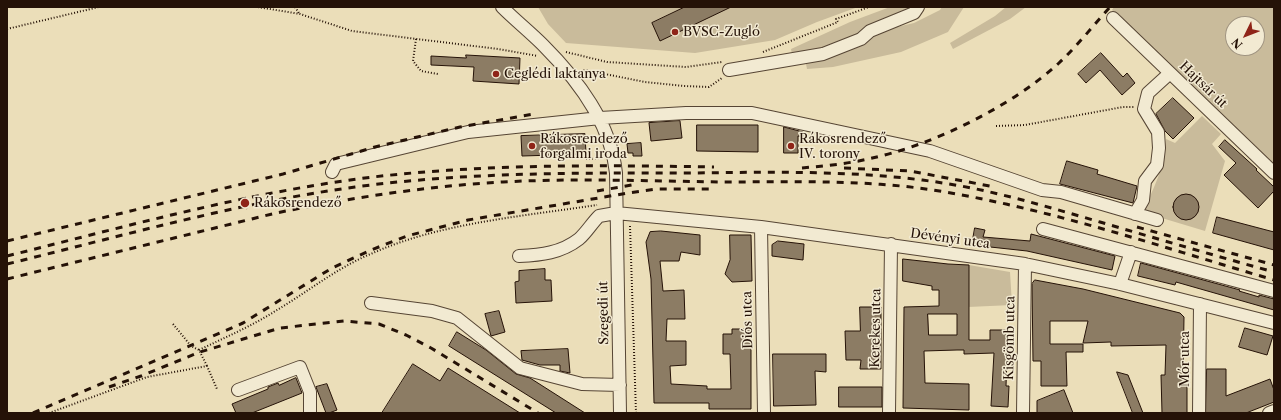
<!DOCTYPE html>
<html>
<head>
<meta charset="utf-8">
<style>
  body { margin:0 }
  #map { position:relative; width:1281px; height:420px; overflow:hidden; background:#ebdeb9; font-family:"Libre Caslon Text",serif }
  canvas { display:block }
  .frame { position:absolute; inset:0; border:8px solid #251207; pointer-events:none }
  .north { position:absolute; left:1225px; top:16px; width:40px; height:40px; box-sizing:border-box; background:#f2ead2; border:1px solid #a09481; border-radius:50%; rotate:227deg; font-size:11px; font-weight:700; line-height:16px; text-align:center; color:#251207 }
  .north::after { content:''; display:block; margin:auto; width:14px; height:18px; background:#8f2418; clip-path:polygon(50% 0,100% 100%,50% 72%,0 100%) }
</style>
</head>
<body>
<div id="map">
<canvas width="1281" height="420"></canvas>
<div class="frame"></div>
<div class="north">N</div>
</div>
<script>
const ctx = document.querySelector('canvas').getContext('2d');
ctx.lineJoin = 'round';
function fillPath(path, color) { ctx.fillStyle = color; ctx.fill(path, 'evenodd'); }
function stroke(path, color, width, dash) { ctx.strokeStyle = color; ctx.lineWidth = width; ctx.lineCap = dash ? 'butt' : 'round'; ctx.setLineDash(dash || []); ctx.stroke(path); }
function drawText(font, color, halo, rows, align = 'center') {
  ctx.font = font + ' "Libre Caslon Text",serif'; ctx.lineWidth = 3; ctx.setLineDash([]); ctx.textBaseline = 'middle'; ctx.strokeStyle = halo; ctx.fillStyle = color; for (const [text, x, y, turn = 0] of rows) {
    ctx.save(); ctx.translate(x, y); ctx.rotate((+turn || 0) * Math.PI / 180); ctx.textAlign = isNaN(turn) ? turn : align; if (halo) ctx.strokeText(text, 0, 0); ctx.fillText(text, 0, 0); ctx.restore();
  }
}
const green = new Path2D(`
  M538,7H858L817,22L775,40L695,53L566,43L548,24Z
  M890,7H913C872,28 839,48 792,54L791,49L850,22Z
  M942,7H964L948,32L901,52L833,67L807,69L806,64L839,53L888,29L914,23L940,10Z
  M1006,7H1026L1010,19L953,49L950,43L995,16Z
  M1114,7H1274V164L1112,10ZM1233,24H1257V48H1233Z
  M1202,116L1221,134L1212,144L1225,161L1205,231L1142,212C1155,187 1164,168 1166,139L1175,143Z
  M969,265L1010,272L1012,305L968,307Z`);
const building = new Path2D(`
  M685,7H731L660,41L652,23Z
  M1101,53L1123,77L1127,73L1135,83L1122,95L1100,70L1086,83L1078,74Z
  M466,55L520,58L519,84L473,81L474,67L431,65V56L466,58Z
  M1173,98L1194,118L1173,139L1165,131L1156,114Z
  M680,121L682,138L651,141L649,123Z
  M697,125H758V152L697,151Z
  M784,127L803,132V137L798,136V153H784Z
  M585,134L586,154L522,156L521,136Z
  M1225,140L1257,169L1256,170L1274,187V191L1258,208L1224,175L1236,163L1219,147Z
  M641,143L642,156H633V153H628L627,144Z
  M1067,161L1098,170L1097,174L1137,186L1133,203L1060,184Z
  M1173 207a13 13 0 1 1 26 0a13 13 0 1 1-26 0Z
  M1217,217L1274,232V250L1213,233Z
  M975,228L985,230L983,237L1030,241L1031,234L1115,256L1112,270L1027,251L972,245Z
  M661,231L700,235V255L681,252L679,261H660L663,291L684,290L685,319H667L666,341H686V365L670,366L671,384L707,386V389H731L730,354H723V334H732V329H751V409H709V403H654L651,279L646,242L650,232Z
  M730,235H751L752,281L732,282L725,274L730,260Z
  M778,241L804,244L803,260L772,256V245Z
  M903,259L948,264L969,265V340H990V330H1008L1006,386H1009L1008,407L991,406L994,353L964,354V350H957L924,351L925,383L969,384V410L903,408L904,307L939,306V290H932V286L903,281ZM928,314H957V335H929Z
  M1141,263L1240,290L1239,291L1259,297V295L1274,299V310L1176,282L1175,285L1138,276Z
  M545,269V280H551L552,301L516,303L515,282L519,281V271Z
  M1035,280L1083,289L1180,313L1184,317L1183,376H1187V413H1162L1161,375H1165L1166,345L1111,346V342L1083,343L1088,321H1050V344H1083V352H1066L1067,386H1041V361H1033L1032,284Z
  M860,307H881V369H860L861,360H846L845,331H860Z
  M499,311L505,332L491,336L485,314Z
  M1245,328L1273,336L1267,355L1239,347Z
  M457,332L486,350L516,374L530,378L585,413H556L449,346Z
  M568,349L570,373L560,371V365H540L522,360L521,351Z
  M773,354H826V372L815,371L816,405L774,406Z
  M413,364L440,381L448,368L520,413H382Z
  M1207,369H1226V396L1270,379L1274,390V402L1246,413H1206Z
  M1117,372L1128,375L1143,413H1133Z
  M296,378L302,393L252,413H236L232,404L268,389V387L278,383L279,385Z
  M327,384L337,410L329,413H326L316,387Z
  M839,387H882V407H839Z
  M1064,390L1073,413H1037V401Z`);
const path = new Path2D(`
  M214,7H215
  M258,7L300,14L352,31L498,49L538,56
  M295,7L299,13
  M7,29L99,7
  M416,39L413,61L421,71L438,74
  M566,52L607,62L686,67L722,62
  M763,52L838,22L836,19L869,7
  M581,72L585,70L645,82L684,86L709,87L722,78
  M996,126L1025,125L1123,107H1135
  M586,159L603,158
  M245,197L247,209
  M630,226L636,413
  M173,324L191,346L199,350L207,366
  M199,350C226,337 252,326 277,310C309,291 338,267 373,253C440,223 524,216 597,205
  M49,413L147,377L207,366L217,389`);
const minor = new Path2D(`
  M502,7C515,20 530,32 543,45C578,80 611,123 616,173L620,413
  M1113,18L1274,173
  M729,70L823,54L861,39L870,31L914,13L918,7
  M332,172L336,164L468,132L600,118L686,113H752L930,151L1042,190L1061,192L1157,220
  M1135,214L1143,200L1145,181L1157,165L1159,148L1158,132L1144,109L1148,93L1170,73
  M761,227L764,413
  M1043,229L1274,291
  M519,256C541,255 561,253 579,239C586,233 592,223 599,216L616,213L761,227L1025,264L1120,284L1274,323
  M1120,284L1131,252
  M371,303L432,311L457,318L520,368L582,384L620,385
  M238,390L300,367L310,392V413
  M889,413L891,244
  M1023,413L1025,264
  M1199,413L1200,304
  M1269,413L1274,411`);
const rail = new Path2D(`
  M802,168C824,166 846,164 868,159C931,146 1011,107 1059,63C1077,46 1093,26 1110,7
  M844,168L910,171L995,187
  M597,191L632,185
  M1137,227L1274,265
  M7,241L283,174L375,147L460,127L534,114
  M7,256C128,226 249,192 373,177C486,164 600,165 714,167
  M7,264C122,236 237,203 355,187C468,172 577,173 691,173C775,172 860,170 943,183C996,191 1048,207 1100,222C1158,239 1216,256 1274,272
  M7,279L276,213C350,198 427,186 503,182C575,178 649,181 721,182C796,182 871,179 945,192C1057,211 1165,248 1274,280
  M109,387L141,376L200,352L280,328L344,321L379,324L406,335L431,348L538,413
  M33,413L243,323L332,268L371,250L407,236L468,220L628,193L657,189H714`);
const markers = [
  [675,32,4,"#8f2418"],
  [496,74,4,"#8f2418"],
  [532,146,4,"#8f2418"],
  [791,146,4,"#8f2418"],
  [245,203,5,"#8f2418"]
];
const poiNames = [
  ["BVSC-Zugló",683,32],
  ["Ceglédi laktanya",504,74],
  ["Rákosrendező",540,139],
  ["forgalmi iroda",540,154],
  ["Rákosrendező",799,139],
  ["IV. torony",799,154],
  ["Rákosrendező",254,203]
];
const streetNames = [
  ["Hajtsár út",1203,85,44],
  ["Dévényi utca",950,239,8],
  ["Szegedi út",604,313,-91],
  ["Diós utca",748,320,-91],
  ["Kerekes utca",876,328,-89],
  ["Kisgömb utca",1010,338,-89],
  ["Mór utca",1185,359,-90]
];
fillPath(green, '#c9bb9b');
fillPath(building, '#8c7c64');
stroke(building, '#251207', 1);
stroke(minor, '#564534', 14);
stroke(path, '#251207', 2, [1, 2]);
stroke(minor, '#f2ead2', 12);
stroke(rail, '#251207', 3, [7, 7]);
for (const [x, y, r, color] of markers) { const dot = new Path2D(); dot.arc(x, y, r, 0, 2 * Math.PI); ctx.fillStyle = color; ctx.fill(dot); stroke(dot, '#f2ead2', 1.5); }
drawText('13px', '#251207', '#f2ead2', poiNames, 'left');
drawText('13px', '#251207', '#f2ead2', streetNames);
</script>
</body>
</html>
